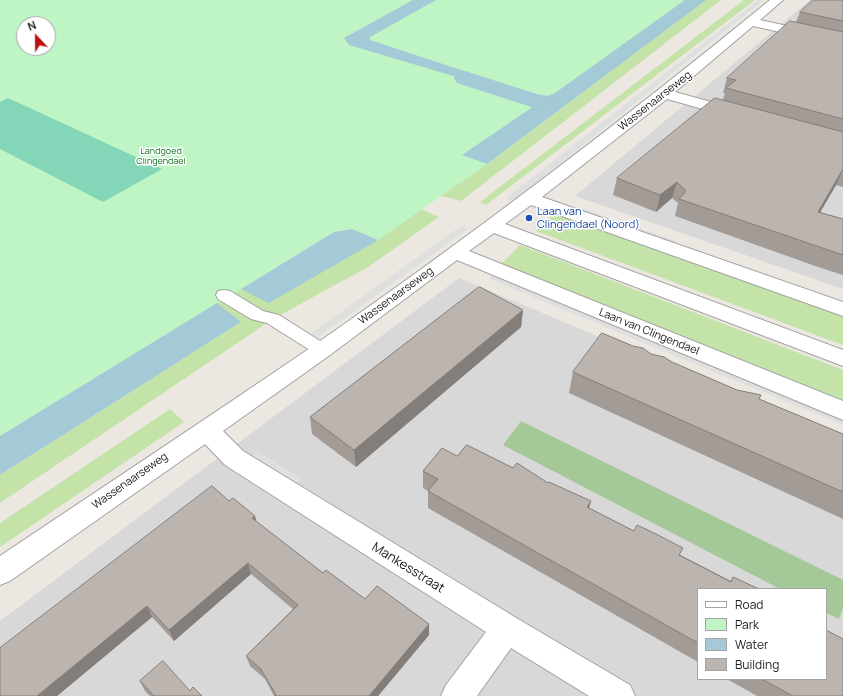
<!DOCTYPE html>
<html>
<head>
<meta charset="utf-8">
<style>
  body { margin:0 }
  #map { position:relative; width:843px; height:696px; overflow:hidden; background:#ece8e1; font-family:Manrope,sans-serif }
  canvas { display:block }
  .legend { position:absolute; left:697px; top:588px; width:130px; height:92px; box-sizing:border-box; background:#fff; border:1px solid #a4a4a4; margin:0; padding:5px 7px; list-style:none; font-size:12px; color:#1b1b1b }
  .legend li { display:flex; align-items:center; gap:8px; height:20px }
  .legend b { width:20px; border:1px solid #a4a4a4 }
  .north { position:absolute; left:16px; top:16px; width:40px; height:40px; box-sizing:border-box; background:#fff; border:1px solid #a4a4a4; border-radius:50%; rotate:338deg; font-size:11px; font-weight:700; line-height:16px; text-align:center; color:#1b1b1b }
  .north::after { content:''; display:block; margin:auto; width:14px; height:18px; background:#b8120e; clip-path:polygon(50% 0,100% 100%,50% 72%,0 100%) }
</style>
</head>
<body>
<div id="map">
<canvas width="843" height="696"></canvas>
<ul class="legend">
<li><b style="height:5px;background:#fff"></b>Road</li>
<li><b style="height:11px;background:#bff4c5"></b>Park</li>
<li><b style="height:11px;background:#a4cad7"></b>Water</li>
<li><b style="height:11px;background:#bcb4ae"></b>Building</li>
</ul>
<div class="north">N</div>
</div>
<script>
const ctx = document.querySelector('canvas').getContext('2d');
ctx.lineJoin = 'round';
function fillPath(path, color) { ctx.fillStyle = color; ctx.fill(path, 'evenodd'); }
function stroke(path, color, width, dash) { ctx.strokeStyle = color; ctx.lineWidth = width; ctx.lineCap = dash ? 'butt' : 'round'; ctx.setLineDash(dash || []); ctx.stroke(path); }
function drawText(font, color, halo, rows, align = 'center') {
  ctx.font = font + ' Manrope,sans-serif'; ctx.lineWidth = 3; ctx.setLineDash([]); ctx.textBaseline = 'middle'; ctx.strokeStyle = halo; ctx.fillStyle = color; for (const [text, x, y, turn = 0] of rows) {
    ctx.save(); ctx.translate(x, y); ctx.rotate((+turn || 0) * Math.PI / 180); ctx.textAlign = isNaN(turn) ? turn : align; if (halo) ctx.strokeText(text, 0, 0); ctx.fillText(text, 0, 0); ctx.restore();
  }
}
const residential = new Path2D(`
  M810,0H843V289L575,196Z
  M459,278L843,439V696H0V621ZM698,589H826V679H698Z`);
const grass = new Path2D(`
  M705,0H721L461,201L441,196L487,164Z
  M744,0H755L486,205L480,202Z
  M0,184L241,289L378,240L421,209L439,217L368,267L273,319L0,503V475L241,322Z
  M555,212L843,316V345L536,231Z
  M520,245L843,370V406L499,266Z
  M170,409L184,422L0,547V523Z`);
const forest = new Path2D(`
  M521,421L843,580V608L839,619L826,613V589H780L503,445Z`);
const park = new Path2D(`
  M0,0H705L487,164L378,240L352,229L334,232L0,436ZM24,24H48V48H24Z`);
const pitch = new Path2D(`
  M8,98L162,169L103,202L0,149V102Z`);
const parking = new Path2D(`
  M758,0H764L513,201L506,198Z
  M578,207L676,241L673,244L575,210Z
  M461,226L468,229L317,338L310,334Z
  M493,274L843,418V425L489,279Z
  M257,451L302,479L296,484L251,457Z`);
const water = new Path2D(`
  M413,0H436L370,37V40L528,92L547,96L555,93L685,0H706L487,164L462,155L537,104L534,100L349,45L344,38Z
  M352,229L378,240L269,303L241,289L334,232Z
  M217,303L241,322L0,475V436Z`);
const canal = new Path2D(`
  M465,71L558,101L562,106L558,111L550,113L457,83L454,78L457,73Z`);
const service = new Path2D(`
  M224,290L230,291L263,311L279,315L328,346L331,350L328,354L322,356L316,354L267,323L251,319L218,299L216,295L218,291Z`);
const minor = new Path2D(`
  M770,0H783L760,20L843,38V46L753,26L675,92L740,110L743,113L740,116L735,118L667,99L542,197L843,302V316L531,205L505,224L843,350V366L494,233L469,251L843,401V420L457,260L330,355L223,431L243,451L518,619L630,685L635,696H589L511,648L477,696H441L446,685L486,632L225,465L205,444L10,581L0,585V556C104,486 209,417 313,346C470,237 622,121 770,0Z`);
const wall = new Path2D(`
  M843,0V187L836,185L820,212L843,219V275L818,267L675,216L678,203L672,198L656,212L613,195L617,178L723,100L725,93H723L727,78L796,22L800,12Z
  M523,310L521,327L356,467L312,434L310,417Z
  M651,354L843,434V519L569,393L573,372Z
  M457,456L513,468L591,501L589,508L731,581L733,577L759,589H698V662L428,508V491L423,488V471Z
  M257,522L323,573L365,599L429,635L378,696H274L265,679L250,666L246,656L293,609L251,574L174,641L152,617L57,696H0Z
  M727,679H826L843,696H757Z
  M140,681L190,691L202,696H150L145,691Z`);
const shadedWall = new Path2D(`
  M843,169L836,185L811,228L818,212Z
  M677,182L672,198L656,212L660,195Z
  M523,310L521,327L356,467L354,450Z
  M591,501L586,518L587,507Z
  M255,516L258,527L252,518Z
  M248,563L251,574L174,641L169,630Z
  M147,606L152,617L57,696H37Z
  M429,624V635L378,696H369Z`);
const building = new Path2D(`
  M813,0H843V21L800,12Z
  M790,21L843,32V119L726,88L736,80L727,78Z
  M715,98L843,132V169L818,212L843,219V255L679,199L686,191L677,182L660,195L617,178Z
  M480,287L523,310L354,450L310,417L476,289Z
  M602,333L633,346L643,348L651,354L664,357L672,362L737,390L761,395L759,399L843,434V492L573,372Z
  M467,445L513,468L517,463L548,483L549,482L591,501L587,507L634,531L637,525L654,533L683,548L679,555L731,582L733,577L759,589H698V643L428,491L438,479L423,471L442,448L457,456Z
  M212,486L229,501L233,498L255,516L252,518L323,573L326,570L365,599L377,586L429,624L369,696H275L276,695L261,669L246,656L298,605L248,563L169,630L147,606L37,696H0V648Z
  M826,630L843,639V696H793L762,679H826Z
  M163,661L190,691L193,687L202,696H154L140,681Z`);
const markers = [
  [529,218,4,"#1a4fb4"]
];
const farParknames = [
  ["Landgoed",161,151],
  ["Clingendael",161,161]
];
const streetNames = [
  ["Wassenaarseweg",655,101,-38],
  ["Wassenaarseweg",396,296,-36],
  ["Laan van Clingendael",649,332,22],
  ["Wassenaarseweg",130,481,-35]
];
const transitNames = [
  ["Laan van",537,212],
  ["Clingendael (Noord)",537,225]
];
const nearStreetnames = [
  ["Mankesstraat",408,568,32]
];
fillPath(residential, '#d9d8d8');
fillPath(grass, '#c4e3a9');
fillPath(forest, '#a5c898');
fillPath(park, '#bff4c5');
fillPath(pitch, '#83d6b8');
fillPath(parking, '#dfdfdf');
fillPath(water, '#a4cad7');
fillPath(canal, '#a4cad7');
stroke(service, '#a2a2a2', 2);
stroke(minor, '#a2a2a2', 2);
fillPath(service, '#fff');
fillPath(minor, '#fff');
fillPath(wall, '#a29b96');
fillPath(shadedWall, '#847e7a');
fillPath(building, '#bcb4ae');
stroke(building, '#847e7a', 1);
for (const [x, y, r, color] of markers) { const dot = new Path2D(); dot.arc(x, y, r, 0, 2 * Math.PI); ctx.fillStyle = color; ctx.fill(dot); stroke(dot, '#fff', 1.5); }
drawText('9px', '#126f1c', '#fff', farParknames);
drawText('11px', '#1b1b1b', '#fff', streetNames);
drawText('11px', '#164399', '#fff', transitNames, 'left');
drawText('13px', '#1b1b1b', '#fff', nearStreetnames);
</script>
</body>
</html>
